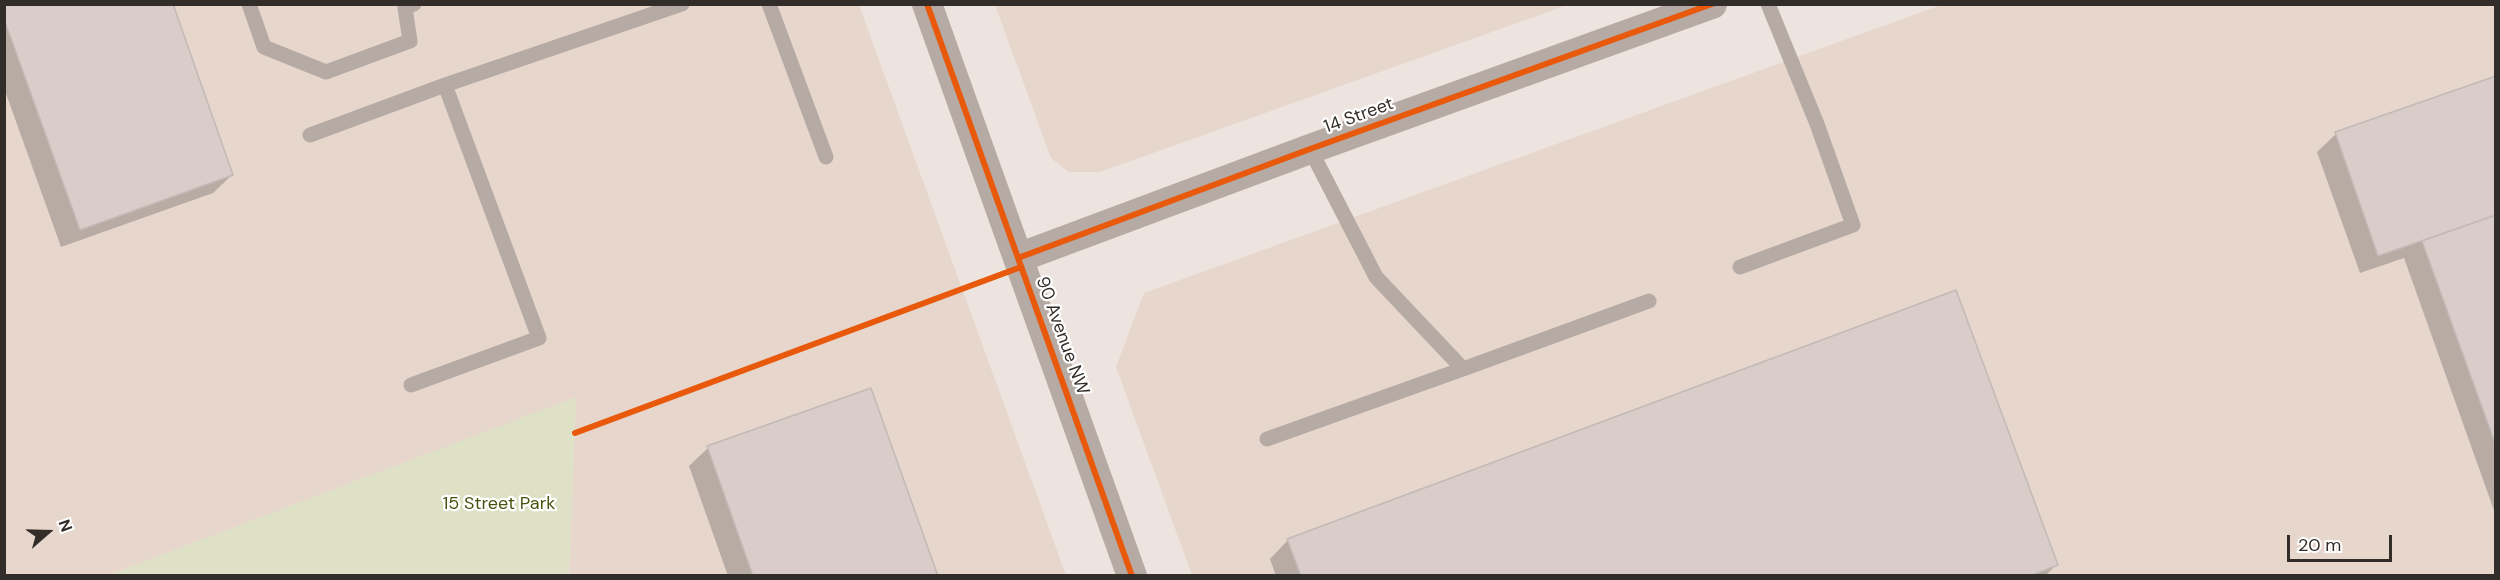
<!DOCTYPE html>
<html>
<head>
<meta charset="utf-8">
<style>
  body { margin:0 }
  #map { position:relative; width:2500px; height:580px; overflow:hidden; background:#ede4df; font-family:"DM Sans",sans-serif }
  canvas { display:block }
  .frame { position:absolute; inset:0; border:6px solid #332d2a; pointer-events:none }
  .north { position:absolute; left:18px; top:502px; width:60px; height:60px; -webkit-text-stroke:4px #fff; paint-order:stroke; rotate:70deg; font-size:16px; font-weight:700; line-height:24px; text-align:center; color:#332d2a }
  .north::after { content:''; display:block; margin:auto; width:21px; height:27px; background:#332d2a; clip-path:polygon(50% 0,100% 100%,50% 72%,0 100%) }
  .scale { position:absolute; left:2287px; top:535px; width:105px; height:27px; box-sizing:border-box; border:3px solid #332d2a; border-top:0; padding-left:8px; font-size:18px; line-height:21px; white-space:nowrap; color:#332d2a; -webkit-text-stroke:4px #fff; paint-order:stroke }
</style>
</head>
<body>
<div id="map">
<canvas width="2500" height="580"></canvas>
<div class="frame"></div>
<div class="north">N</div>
<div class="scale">20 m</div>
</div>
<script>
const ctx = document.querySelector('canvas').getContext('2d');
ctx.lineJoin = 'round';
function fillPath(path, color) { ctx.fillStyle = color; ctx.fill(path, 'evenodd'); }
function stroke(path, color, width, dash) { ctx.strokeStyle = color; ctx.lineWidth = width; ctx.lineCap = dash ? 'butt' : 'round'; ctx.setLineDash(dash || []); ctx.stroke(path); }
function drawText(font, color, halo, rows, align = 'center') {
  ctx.font = font + ' "DM Sans",sans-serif'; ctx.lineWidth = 4.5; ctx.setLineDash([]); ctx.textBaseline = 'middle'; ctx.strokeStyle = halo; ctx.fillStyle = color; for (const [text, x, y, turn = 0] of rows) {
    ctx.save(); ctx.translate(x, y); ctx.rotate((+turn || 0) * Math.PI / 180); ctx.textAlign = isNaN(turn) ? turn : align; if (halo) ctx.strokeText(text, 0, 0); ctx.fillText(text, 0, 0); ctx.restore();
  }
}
const built = new Path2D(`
  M4,5H859L1066,575H569L576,398L109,575H5Z
  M995,5V4L1567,5L1100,172H1069L1051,158Z
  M1941,5H2495V575H1192L1116,367L1144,293Z`);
const green = new Path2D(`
  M576,397L569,575H109Z`);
const shadow = new Path2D(`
  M4,4L232,175L213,193L61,247L4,88Z
  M2496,78V516L2404,258L2360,273L2317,152L2336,134Z
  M870,390L936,576H728L689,466L708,448Z
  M1288,540L2056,565L2045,576H1276L1270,559Z`);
const building = new Path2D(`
  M4,4H173L233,175L80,230L4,19Z
  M2496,76V215L2378,256L2335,132Z
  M2496,215V446L2422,241Z
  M1956,290L2058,565L2030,576H1301L1287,539Z
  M871,388L938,576H753L707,446Z`);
const service = new Path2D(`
  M249,4L264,47L326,72L410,41L405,8L414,4
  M769,4L826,157
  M310,135L445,85
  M1740,267L1853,225L1817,124L1768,4
  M1463,369L1649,301
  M411,385L539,338L445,85L682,4
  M1267,439L1463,369L1376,277L1310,149`);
const minor = new Path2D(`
  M927,4L1132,576
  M1018,258L1310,149L1712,4`);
const cycleway = new Path2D(`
  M927,4L1132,576
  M1018,258L1310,149L1712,4
  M575,433L1021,267`);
const streetNames = [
  ["14 Street",1359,116,-20],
  ["90 Avenue NW",1062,336,70]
];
const parkNames = [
  ["15 Street Park",499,504]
];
fillPath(built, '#e7d6cc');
fillPath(green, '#dfe1c7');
fillPath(shadow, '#0003');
fillPath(building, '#d9ccc9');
stroke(building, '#c2bab7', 1.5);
stroke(service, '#b6aaa4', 15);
stroke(minor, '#b6aaa4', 30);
stroke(cycleway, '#e8590c', 6);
drawText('18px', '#332d2a', '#fff', streetNames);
drawText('18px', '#485510', '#fff', parkNames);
</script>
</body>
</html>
